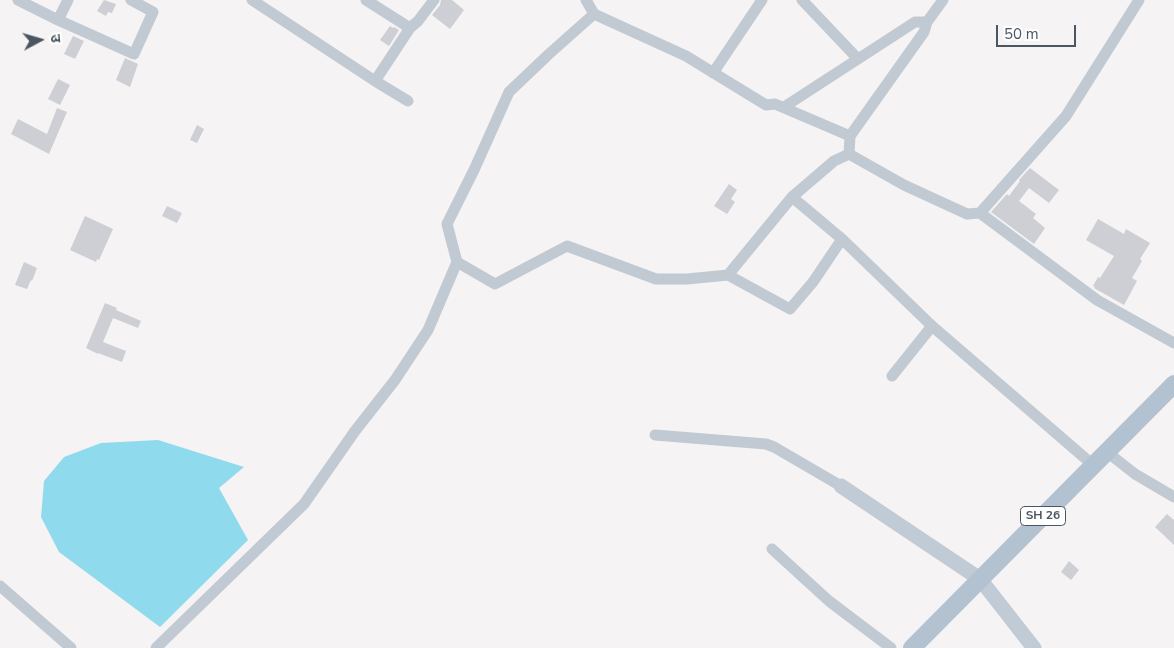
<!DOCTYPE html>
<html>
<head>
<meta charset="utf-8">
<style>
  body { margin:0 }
  #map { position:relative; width:1174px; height:648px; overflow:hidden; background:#f5f3f3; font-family:"Nunito Sans","Noto Sans Devanagari",sans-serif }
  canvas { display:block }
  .north { position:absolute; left:15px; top:15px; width:50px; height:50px; -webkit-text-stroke:4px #fff; paint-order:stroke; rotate:84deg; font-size:14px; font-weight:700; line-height:20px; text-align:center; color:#4a5661 }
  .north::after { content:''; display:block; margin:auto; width:18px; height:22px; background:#4a5661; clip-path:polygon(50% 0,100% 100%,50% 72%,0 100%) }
  .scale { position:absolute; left:996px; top:25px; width:80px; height:22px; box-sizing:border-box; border:2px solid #4a5661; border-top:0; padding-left:6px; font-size:15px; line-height:18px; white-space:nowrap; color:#4a5661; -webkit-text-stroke:4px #fff; paint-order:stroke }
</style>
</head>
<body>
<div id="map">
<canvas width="1174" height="648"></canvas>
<div class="north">उ</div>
<div class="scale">50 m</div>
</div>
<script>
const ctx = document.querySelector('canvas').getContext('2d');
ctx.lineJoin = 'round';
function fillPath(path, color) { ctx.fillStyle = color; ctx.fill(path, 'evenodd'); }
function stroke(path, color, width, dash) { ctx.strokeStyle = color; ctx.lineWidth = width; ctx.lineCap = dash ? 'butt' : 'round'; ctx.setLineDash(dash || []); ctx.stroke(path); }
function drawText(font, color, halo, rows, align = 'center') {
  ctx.font = font + ' "Nunito Sans",sans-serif'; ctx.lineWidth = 4; ctx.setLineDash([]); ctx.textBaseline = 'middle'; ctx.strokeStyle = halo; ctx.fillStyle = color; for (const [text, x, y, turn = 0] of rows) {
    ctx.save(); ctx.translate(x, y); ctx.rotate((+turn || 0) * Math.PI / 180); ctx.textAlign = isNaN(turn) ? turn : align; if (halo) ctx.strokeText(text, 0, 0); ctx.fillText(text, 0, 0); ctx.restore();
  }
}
const water = new Path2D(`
  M158,440L244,467L219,488L248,540L160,627L59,552L41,517L44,481L64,457L101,443Z`);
const building = new Path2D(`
  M104,0L116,4L112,13L108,12L106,16L97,11Z
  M441,0H452L464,10L450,29L432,15L440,5Z
  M390,26L393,28L394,27L399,30L389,46L380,40Z
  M73,36L84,41L75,59L64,54Z
  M125,58L138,64L130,87L116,80Z
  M58,79L70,85L60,105L48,99Z
  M57,108L67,112L49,154L11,134L18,119L47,134Z
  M197,125L204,129L197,143L190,140Z
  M1030,168L1059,190L1049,203L1029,188L1019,201L1036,214L1033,218L1045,228L1034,244L991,212L1007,194L1009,196L1020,181L1019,180Z
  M729,184L737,190L731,199L735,202L727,214L714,206Z
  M167,206L182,213L177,223L162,216Z
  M85,216L113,229L99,260L97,259L96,262L70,250Z
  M1098,219L1124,234L1126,229L1150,243L1140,259L1142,261L1132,278L1137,281L1124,305L1094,288L1095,287L1093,286L1098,277L1100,278L1114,256L1086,240Z
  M24,262L37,268L32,281L31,280L27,289L15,285Z
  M105,303L117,308L116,310L141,321L138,328L113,318L103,342L126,351L122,362L98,353V354L86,348Z
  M1167,514L1174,520V545L1155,527Z
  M1069,561L1079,570L1071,580L1061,572Z`);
const street = new Path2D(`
  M18,0L58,20L134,54L153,12L131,0
  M252,0L375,81L408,101
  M366,0L410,28
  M586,0L594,14L686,56L766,105L775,104L850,136L849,154L904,185L967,214L980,213L1066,116L1139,0
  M802,0L858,59
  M594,14L549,54L509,92L474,170L447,224L457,262L495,284L567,246L656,279H687L728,275L792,197L834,161L849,154
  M58,20L68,0
  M713,73L762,0
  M375,81L410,28L418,21L434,0
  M784,107L915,22H927
  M850,136L924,32L927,22L943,0
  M792,197L842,239L932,326L1093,465
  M980,213L1097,300L1174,343
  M728,275L790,309L813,282L842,239
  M892,376L932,326
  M655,435L766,444L774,447L841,486
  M1107,452L1135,474L1174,497
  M772,549L829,601L891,648
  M0,586L71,648
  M156,648L304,504L355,431L395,380L428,330L457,262`);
const secondary = new Path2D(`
  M841,486L980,579L1034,648`);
const primary = new Path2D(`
  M912,648L1174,384`);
const shields = [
  [1043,516,45]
];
const shieldNames = [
  ["SH 26",1043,516]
];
fillPath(water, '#90daee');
fillPath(building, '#cdcfd5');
stroke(street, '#c1cad2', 11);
stroke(secondary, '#c1cbd6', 15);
stroke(primary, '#b3c2d1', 18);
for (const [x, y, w] of shields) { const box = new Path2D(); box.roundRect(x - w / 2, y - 9.5, w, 19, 4); ctx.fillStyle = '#fff'; ctx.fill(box); stroke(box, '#4a5661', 1); }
drawText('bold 12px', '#4a5661', null, shieldNames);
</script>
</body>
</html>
